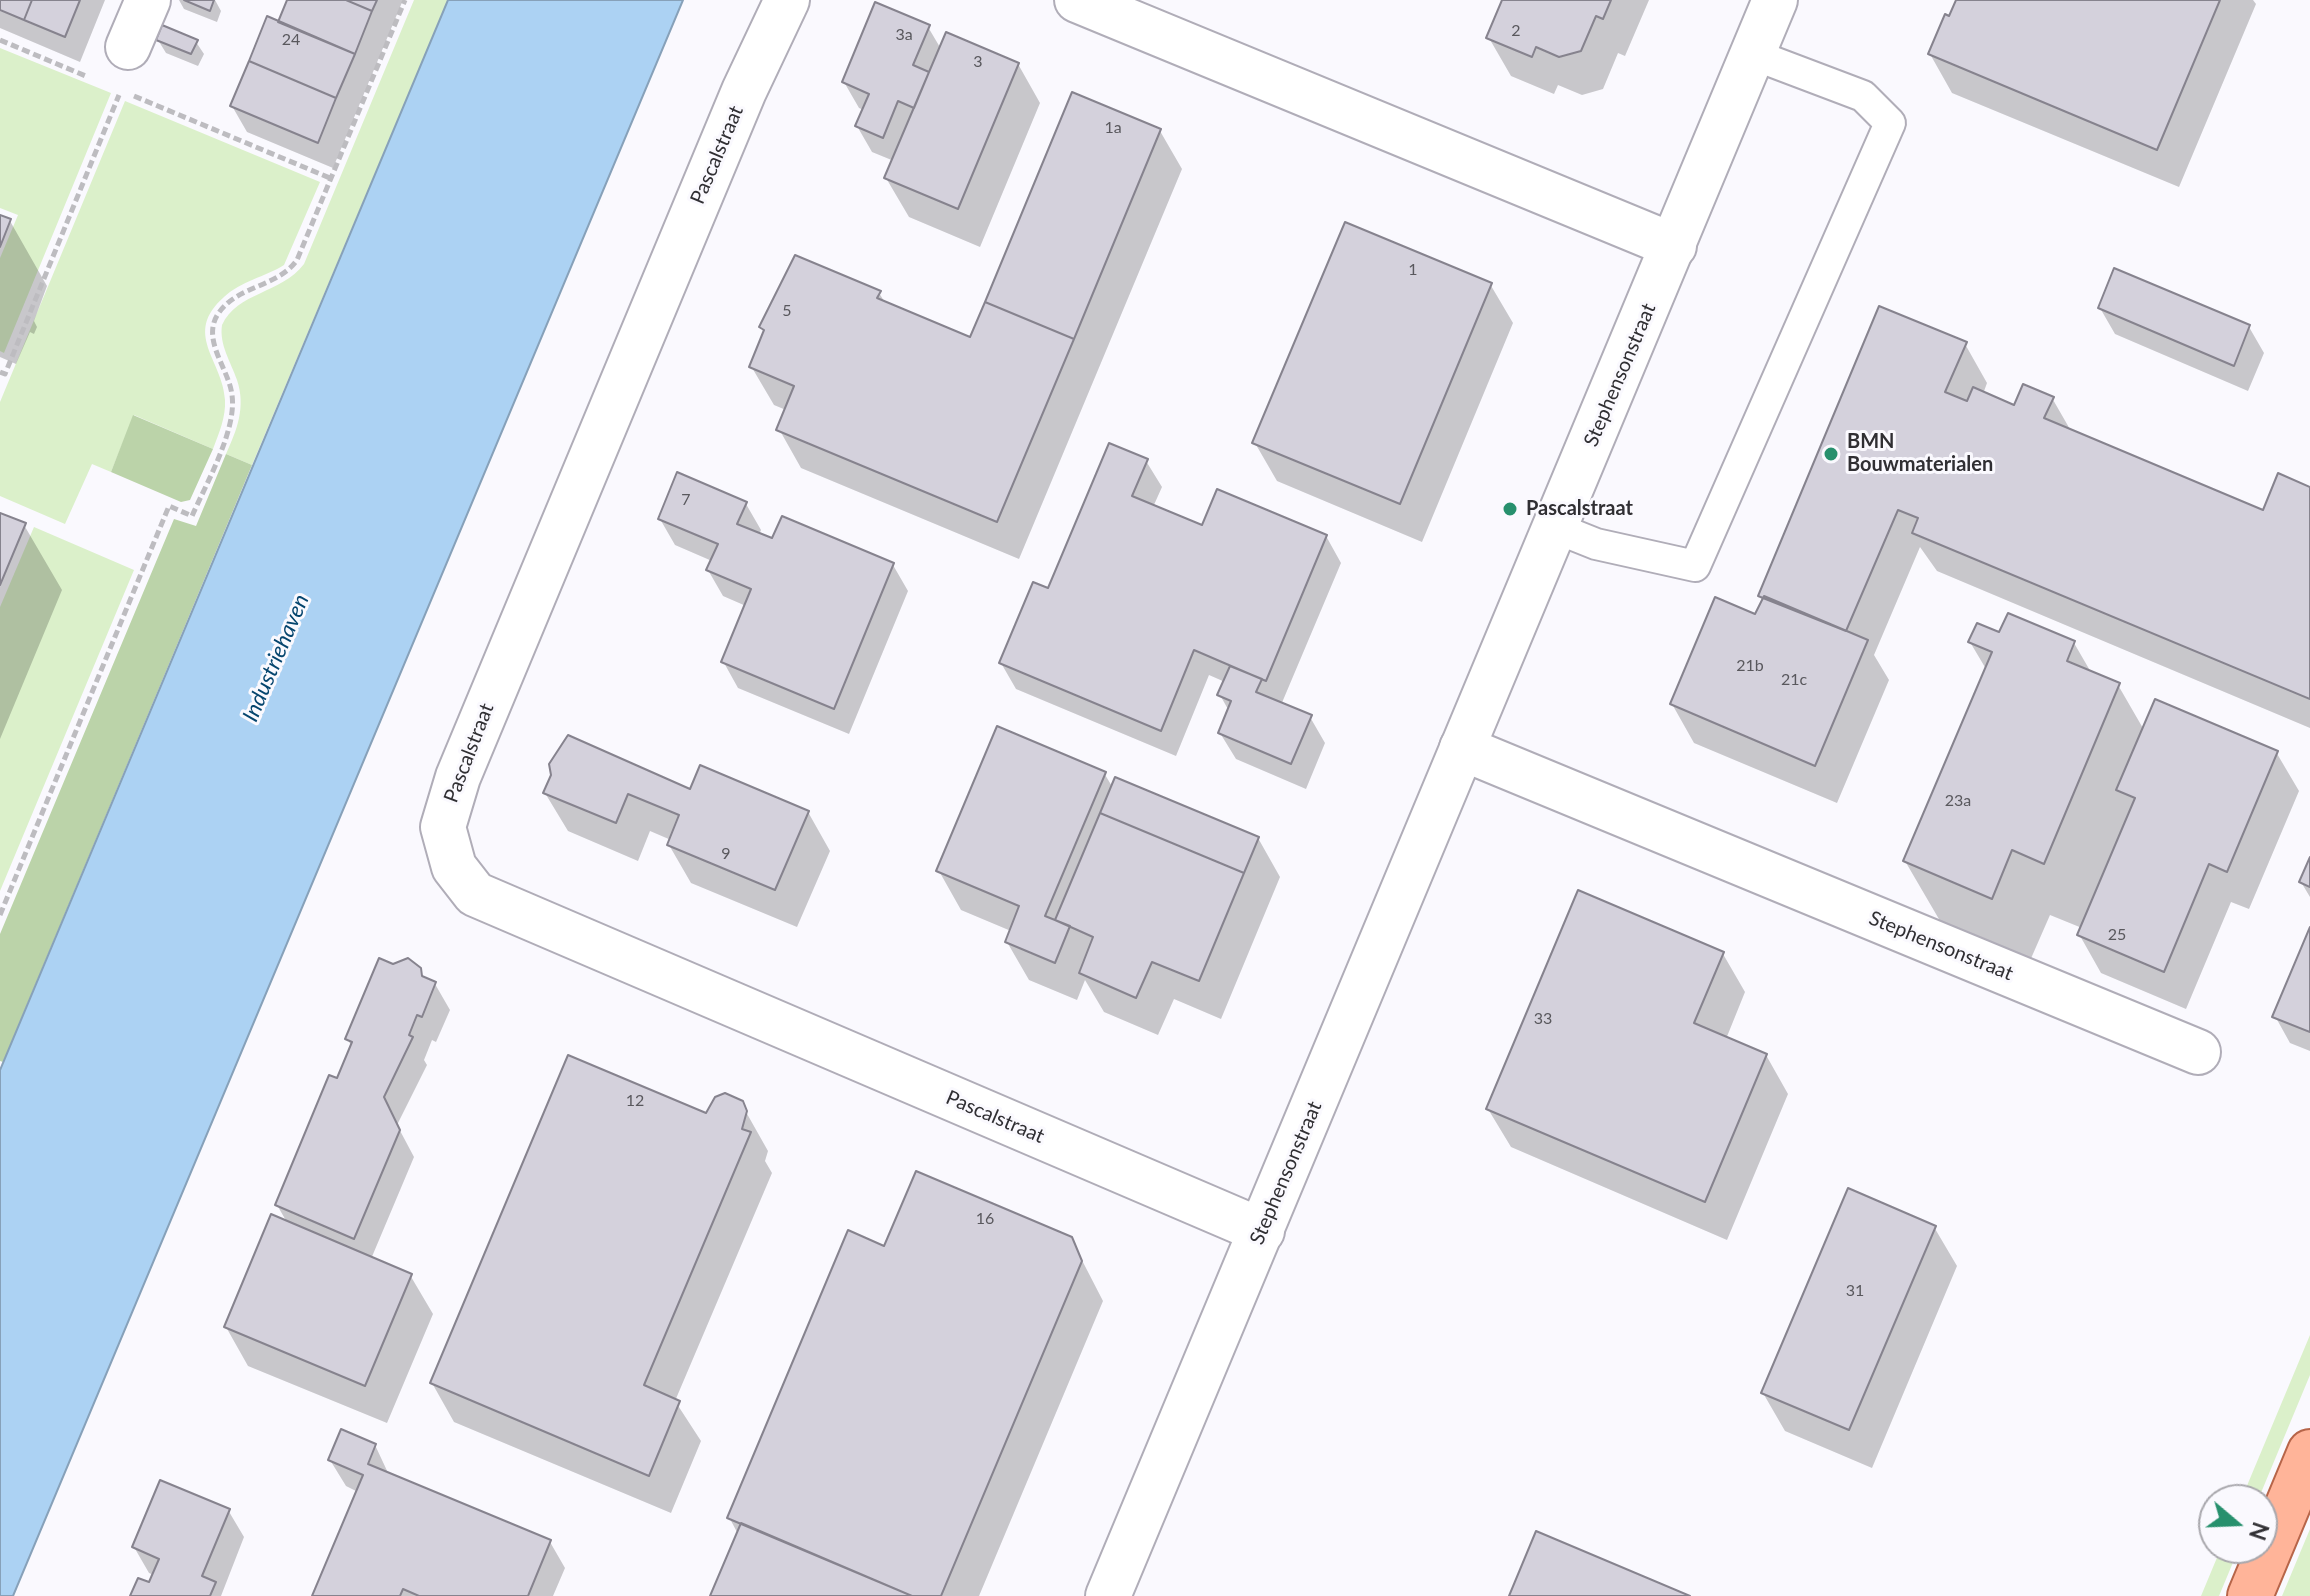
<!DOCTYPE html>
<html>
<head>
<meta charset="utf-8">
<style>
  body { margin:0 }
  #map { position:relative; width:2310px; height:1596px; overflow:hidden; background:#faf9fe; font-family:Lato,sans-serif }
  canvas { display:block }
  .north { position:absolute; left:2198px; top:1484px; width:80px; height:80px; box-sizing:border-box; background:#faf9fe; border:2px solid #a9a8ad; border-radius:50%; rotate:109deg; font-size:22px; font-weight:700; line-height:32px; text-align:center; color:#302f33 }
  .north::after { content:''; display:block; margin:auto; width:28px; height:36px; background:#27906d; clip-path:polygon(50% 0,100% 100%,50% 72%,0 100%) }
</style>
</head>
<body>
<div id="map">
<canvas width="2310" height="1596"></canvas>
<div class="north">N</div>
</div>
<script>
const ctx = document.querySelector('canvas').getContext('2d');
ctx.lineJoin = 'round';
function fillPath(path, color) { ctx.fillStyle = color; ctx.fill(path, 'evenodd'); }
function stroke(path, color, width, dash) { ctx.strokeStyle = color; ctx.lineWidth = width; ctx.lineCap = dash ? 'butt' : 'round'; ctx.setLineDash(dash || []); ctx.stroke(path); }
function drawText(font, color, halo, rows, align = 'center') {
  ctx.font = font + ' Lato,sans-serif'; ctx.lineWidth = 6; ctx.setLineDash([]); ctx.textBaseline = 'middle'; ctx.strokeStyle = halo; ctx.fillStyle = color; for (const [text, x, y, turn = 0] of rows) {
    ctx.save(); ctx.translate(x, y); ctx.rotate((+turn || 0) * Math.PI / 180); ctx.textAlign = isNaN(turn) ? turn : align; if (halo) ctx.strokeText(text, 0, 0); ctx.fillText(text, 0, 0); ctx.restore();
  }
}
const green = new Path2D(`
  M414,0H448L252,465L226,454C237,430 246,407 237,380C231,362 219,345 222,325C237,292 281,294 304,264Z
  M0,48L111,93L4,353L0,351V258L18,215L0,208Z
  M125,101L320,182L284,265C265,277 241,281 224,297C182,334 223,360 225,400C226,417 219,433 213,449L134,415L111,472L92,464L65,524L0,496V402Z
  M34,527L134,570L0,891V607Z
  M2310,1335V1375L2258,1500H2241Z
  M2310,1529V1596H2282Z
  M2221,1548H2239L2219,1596H2201Z`);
const forest = new Path2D(`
  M133,415L213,449L190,500L181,502L111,472Z
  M226,454L252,465L3,1062L0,1061V934L174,519L196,526Z`);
const water = new Path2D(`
  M448,0H683L13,1596H0V1070Z`);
const shadow = new Path2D(`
  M0,0H105L80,62L0,28Z
  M179,0H215L221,11L217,22L184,9Z
  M289,0H403L333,168L247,132L232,106Z
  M1504,0H1649L1625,56L1618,53L1603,89L1582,95L1558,85L1554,94L1511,76L1489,38Z
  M1958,0H2253L2256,4L2179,187L1952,93L1930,54Z
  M928,27L941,49L1018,64L1040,103L980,247L909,217L886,178L894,161L872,152L857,126L864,110L859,108L844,82Z
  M158,40L196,42L204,54L198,66L166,53Z
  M1160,131L1182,169L1019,559L801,468L779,429L786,410L774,405L751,366L764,333L761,327L879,293L886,304L971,340Z
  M0,217L10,221L47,286L34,321L37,327L34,334L30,332L16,364L0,357Z
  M1490,284L1513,323L1422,542L1277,481L1255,443Z
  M2100,308L2249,327L2264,353L2248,391L2115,334Z
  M1965,344L1987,383L1983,394L2015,407L2052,398L2071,431L2264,512L2310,489V728L1937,571L1920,547L1874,655L1889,680L1837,803L1694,743L1672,704L1756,617L1763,602L1760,596Z
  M1146,461L1162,487L1153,507L1203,527L1326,536L1341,563L1281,705L1310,717L1325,743L1306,789L1236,759L1220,733L1229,711L1220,695L1225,682L1209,675L1176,756L1016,689L1001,663L1049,590Z
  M746,504L761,530L759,535L893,565L908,591L849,734L738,688L723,661L746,606L723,596L708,570L712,561L675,545L660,519Z
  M0,515L24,525L62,590L0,739Z
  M2000,635L2074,643L2092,674L2118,685L2144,730L2276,752L2299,791L2249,909L2231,902L2186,1009L2101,973L2079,934L2082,928L2050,915L2029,963L1943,926L1905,861L1986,669L1970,642Z
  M1104,773L1113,788L1258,838L1280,877L1221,1019L1174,999L1158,1035L1104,1012L1085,980L1077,1000L1029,980L1007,942L1011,931L961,910L939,871Z
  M553,775L691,791L808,812L830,851L797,927L691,883L669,845L671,840L650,831L638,861L568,831L545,793Z
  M2310,862V897L2301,882Z
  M2310,933V1051L2290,1043L2275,1016Z
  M1723,954L1745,992L1726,1039L1766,1055L1788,1094L1727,1240L1511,1147L1488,1109Z
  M393,966L419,969L425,980L435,984L450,1010L436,1042L432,1040L424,1060L427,1065L397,1125L414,1157L371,1259L410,1275L433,1314L387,1423L248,1366L226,1327L288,1224L277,1205L352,1047L347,1038Z
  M725,1095L734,1097L746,1112L768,1151L765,1161L772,1173L675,1401L701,1441L671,1513L454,1422L432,1383Z
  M1934,1227L1957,1266L1872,1468L1785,1431L1763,1393Z
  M1071,1239L1103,1301L979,1596H712L738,1534L729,1517L885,1248Z
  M375,1445L389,1475L550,1542L565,1568L553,1596H315L358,1492L346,1486L330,1460Z
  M228,1510L244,1537L221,1596H132L150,1585L154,1575L149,1573L134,1547Z`);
const building = new Path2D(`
  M0,0H32L24,20L0,10Z
  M32,0H80L65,37L24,20Z
  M184,0H214L210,11Z
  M287,0H346L372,11L355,54L278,22Z
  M346,0H377L372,11Z
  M1502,0H1611L1603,19L1596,16L1581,51L1559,57L1536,47L1532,57L1486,38Z
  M1956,0H2220L2157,150L1928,54L1945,14L1949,16Z
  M875,2L930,25L913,65L929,72L914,108L898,101L883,138L855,126L869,94L842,82Z
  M267,16L355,54L336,98L249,61Z
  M162,25L198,40L191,54L156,40Z
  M946,32L1019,63L958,209L884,178Z
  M249,61L336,98L318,143L230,106Z
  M1072,92L1161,129L1074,339L985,302Z
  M0,215L11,219L0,247Z
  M1345,222L1492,283L1400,504L1252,443Z
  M795,255L881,291L877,298L970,337L985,302L1074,339L997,522L776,430L794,386L749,367L764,330L759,327Z
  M2114,268L2250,325L2234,366L2098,308Z
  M1879,306L1967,342L1945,392L1967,401L1973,387L2014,405L2023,384L2054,397L2044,418L2263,510L2278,473L2310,487V699L1912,533L1918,518L1898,510L1846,631L1758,596Z
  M1109,443L1148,459L1132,496L1202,525L1217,489L1327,535L1266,681L1194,650L1161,731L999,663L1033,582L1048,588Z
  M677,472L747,502L737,524L772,538L782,516L894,563L834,709L721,662L751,589L706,570L718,544L658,519Z
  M0,513L26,523L0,585Z
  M1764,596L1868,640L1815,766L1670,704L1715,597L1755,614Z
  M2008,613L2075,641L2067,661L2120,683L2044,864L2012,850L1992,899L1903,861L1992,652L1968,642L1977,623L1999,632Z
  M1230,666L1262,679L1256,692L1312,715L1291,764L1218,733L1231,701L1217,695Z
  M2155,699L2278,751L2227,872L2209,864L2164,972L2077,935L2135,798L2116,790Z
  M997,726L1106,772L1045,916L1070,926L1055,963L1005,942L1019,906L936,871Z
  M568,735L690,789L700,765L809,811L775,890L667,845L679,815L628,794L616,823L543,793L551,775L549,764Z
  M1115,777L1259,837L1244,873L1100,813Z
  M1100,813L1244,873L1199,981L1152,962L1136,998L1079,973L1093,937L1055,920Z
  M2310,857V887L2299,882Z
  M1578,890L1724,952L1694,1023L1767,1054L1705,1202L1486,1109Z
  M2310,927V1032L2272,1017Z
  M379,958L393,964L408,958L421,968L422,976L436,982L422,1017L417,1015L409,1035L413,1037L384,1097L400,1130L354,1239L275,1205L329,1075L337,1078L352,1042L345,1039Z
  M568,1055L706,1113L715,1097L725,1093L743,1101L747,1111L742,1129L751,1132L644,1385L680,1401L649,1476L430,1383Z
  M916,1171L1072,1237L1082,1261L941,1596H912L727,1518L848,1230L884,1246Z
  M1848,1188L1936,1226L1849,1430L1761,1393Z
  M271,1214L412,1274L365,1386L224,1327Z
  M341,1429L376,1444L368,1464L551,1540L528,1596H419L403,1589L400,1596H312L363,1475L328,1460Z
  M160,1480L230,1509L202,1576L216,1582L210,1596H130L138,1578L149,1582L159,1559L132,1547Z
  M741,1523L912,1596H710Z
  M1536,1531L1690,1596H1509Z`);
const path = new Path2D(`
  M0,40L88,77
  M134,96L330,178
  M0,372L5,374L119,95
  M0,915L169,506L192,516C206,484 237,430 232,395C229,369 201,340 218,314C237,285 277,288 297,260L405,0`);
const service = new Path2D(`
  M1556,528L1596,544L1695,566L1890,123L1863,96L1752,54`);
const minor = new Path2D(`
  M787,0L744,91L458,777L443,827L454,867L475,894L1262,1231
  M1077,0L1674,246
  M128,47L148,0
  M1462,748L2198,1052`);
const tertiary = new Path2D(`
  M1108,1596L1775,0`);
const primary = new Path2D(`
  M2250,1596L2310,1452`);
const markers = [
  [1831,454,8,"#27906d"],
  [1510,509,8,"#27906d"]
];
const numberNames = [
  ["2",1516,31],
  ["3a",904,35],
  ["24",291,40],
  ["3",978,62],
  ["1a",1113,128],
  ["1",1413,270],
  ["5",787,311],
  ["7",686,500],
  ["21b",1750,666],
  ["21c",1794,680],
  ["23a",1958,801],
  ["9",726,854],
  ["25",2117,935],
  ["33",1543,1019],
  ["12",635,1101],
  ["16",985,1219],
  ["31",1855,1291]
];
const streetNames = [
  ["Pascalstraat",717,155,-67],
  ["Stephensonstraat",1620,375,-67],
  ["Pascalstraat",469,753,-69],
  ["Stephensonstraat",1941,946,22],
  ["Pascalstraat",995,1117,23],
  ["Stephensonstraat",1286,1173,-67]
];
const poiNames = [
  ["BMN",1847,442],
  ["Bouwmaterialen",1847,465],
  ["Pascalstraat",1526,509]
];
const waterNames = [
  ["Industriehaven",276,658,-67]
];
fillPath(green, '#dbf0ca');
fillPath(forest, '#bbd3a9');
fillPath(water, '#acd2f3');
stroke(water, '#87a1b9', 2);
fillPath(shadow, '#0003');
fillPath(building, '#d4d1dc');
stroke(building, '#86838e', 2);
stroke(service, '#b0adb8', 34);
stroke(minor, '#b0adb8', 48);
stroke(tertiary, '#b0adb8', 48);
stroke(primary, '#b76549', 48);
stroke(path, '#bdbcc0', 5, [8, 4]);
stroke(service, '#fff', 30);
stroke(minor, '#fff', 44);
stroke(tertiary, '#fff', 44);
stroke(primary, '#ffb499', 44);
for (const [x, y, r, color] of markers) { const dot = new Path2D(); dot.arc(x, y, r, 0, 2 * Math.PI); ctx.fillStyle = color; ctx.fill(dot); stroke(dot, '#faf9fe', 3); }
drawText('16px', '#59585d', null, numberNames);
drawText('20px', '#302f33', '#faf9fe', streetNames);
drawText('bold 20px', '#302f33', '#faf9fe', poiNames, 'left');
drawText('italic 22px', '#05456e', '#faf9fe', waterNames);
</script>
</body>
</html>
